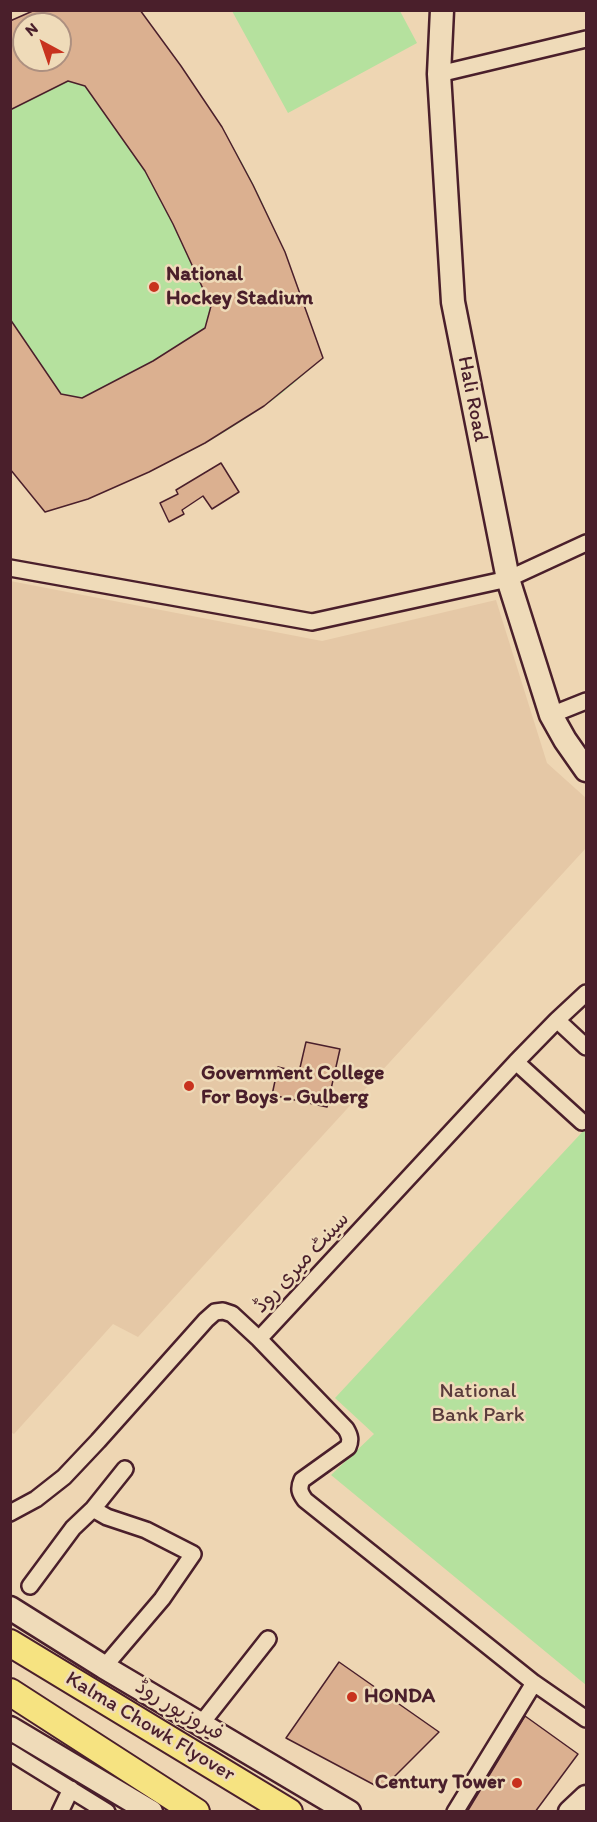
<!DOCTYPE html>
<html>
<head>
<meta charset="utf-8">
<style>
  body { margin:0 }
  #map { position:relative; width:597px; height:1822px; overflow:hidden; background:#eed6b3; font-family:Itim,sans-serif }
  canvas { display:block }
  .frame { position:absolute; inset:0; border:12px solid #4a1f2b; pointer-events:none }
  .north { position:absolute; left:12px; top:12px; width:60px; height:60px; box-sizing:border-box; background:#efdbb9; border:2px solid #ad9080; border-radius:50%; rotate:320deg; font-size:16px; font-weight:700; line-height:24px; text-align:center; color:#4a1f2b }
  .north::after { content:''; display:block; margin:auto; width:21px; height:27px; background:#c8321e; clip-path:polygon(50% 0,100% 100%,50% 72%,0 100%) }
</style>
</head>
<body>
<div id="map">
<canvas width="597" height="1822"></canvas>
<div class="frame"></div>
<div class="north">N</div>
</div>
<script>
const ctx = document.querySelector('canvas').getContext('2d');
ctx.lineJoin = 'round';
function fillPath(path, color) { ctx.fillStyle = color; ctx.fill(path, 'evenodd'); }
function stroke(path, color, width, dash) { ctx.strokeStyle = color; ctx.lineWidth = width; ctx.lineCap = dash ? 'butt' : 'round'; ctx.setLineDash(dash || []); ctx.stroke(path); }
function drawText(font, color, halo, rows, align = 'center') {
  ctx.font = font + ' Itim,"Playpen Sans Arabic",sans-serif'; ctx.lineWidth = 5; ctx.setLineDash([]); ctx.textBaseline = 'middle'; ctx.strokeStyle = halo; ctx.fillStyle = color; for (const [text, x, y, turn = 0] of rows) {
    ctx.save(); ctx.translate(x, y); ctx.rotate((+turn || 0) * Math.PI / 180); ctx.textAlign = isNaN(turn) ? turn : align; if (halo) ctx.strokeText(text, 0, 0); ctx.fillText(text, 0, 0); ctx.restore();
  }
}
const built = new Path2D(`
  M10,581L322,641L496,600L547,763L586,798V848L138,1337L113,1324L14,1434L10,1432Z`);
const green = new Path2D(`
  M140,11C167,49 196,87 221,127C267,199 295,278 323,358C304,374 284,393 263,407C197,453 122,488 45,512L11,469V23ZM24,24H60V60H24Z
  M232,11H400L417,43L288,113Z
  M586,1128V1685L331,1475L374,1434L335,1398Z`);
const building = new Path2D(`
  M35,10H140L181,66L222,127L253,185L285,252L323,358L264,406L205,443L149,472L88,499L45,512L10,469V319L61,394L82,398L153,361L205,328L211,306L173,224L145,171L85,86L68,81L10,110V21ZM24,24H60V60H24Z
  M221,463L239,492L212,509L203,496L182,510L184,514L169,522L160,503L178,494L176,490Z
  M306,1042L340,1049L327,1107L272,1095L278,1067L299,1072Z
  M339,1662L439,1732L382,1789L286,1738Z
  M525,1716L578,1754L535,1812H467Z`);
const street = new Path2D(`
  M439,74L586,39
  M10,568L312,622L508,579L586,543
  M551,715L586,701
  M557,1020L586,1047
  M516,1062L582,1122
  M259,1339L516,1062L557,1020L586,993
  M93,1509L125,1469
  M10,1513L36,1499L64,1477L98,1441L206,1320L215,1312L223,1311L232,1314L259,1339L346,1429C350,1436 351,1440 348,1447L302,1480C298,1489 300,1493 305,1500L534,1683L586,1719
  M30,1586L73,1528L93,1509L107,1517L146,1530L193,1554L162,1599L104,1667
  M201,1724L268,1639
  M10,1752L107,1812
  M60,1812L71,1789
  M455,1812L534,1683`);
const secondary = new Path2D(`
  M442,10L439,74L453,302L508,579L551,715L565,740L586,770
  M10,1608L104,1667L349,1812
  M10,1728L151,1812
  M570,1812L586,1797`);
const primary = new Path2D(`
  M10,1643L289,1812
  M10,1692L196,1812`);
const markers = [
  [154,287,6,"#c8321e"],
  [189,1086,6,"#c8321e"],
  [352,1697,6,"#c8321e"],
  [517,1783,6,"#c8321e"]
];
const poiNames = [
  ["National",166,275],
  ["Hockey Stadium",166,299],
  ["Government College",201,1074],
  ["For Boys - Gulberg",201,1098],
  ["HONDA",364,1697],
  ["Century Tower",505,1783,"right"]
];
const streetNames = [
  ["Hali Road",472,399,79],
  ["سینٹ میری روڈ",302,1263,-47],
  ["فیروزپور روڈ",179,1711,31],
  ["Kalma Chowk Flyover",150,1727,31]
];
const parkNames = [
  ["National",478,1392],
  ["Bank Park",478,1416]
];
fillPath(built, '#e5c8a6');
fillPath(green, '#b5e19e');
fillPath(building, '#dbb090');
stroke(building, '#4a1f2b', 1.5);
stroke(street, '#4a1f2b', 20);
stroke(secondary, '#4a1f2b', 27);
stroke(primary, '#4a1f2b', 30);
stroke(street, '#efdbb9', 15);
stroke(secondary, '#efdbb9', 22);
stroke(primary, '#f6e381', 26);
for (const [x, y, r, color] of markers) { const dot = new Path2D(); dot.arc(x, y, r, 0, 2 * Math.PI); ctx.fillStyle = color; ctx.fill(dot); stroke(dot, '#efdbb9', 2); }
drawText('bold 21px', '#4a1f2b', '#efdbb9', poiNames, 'left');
drawText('21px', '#4a1f2b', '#efdbb9', streetNames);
drawText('21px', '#5a3c3c', '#efdbb9', parkNames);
</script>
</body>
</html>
